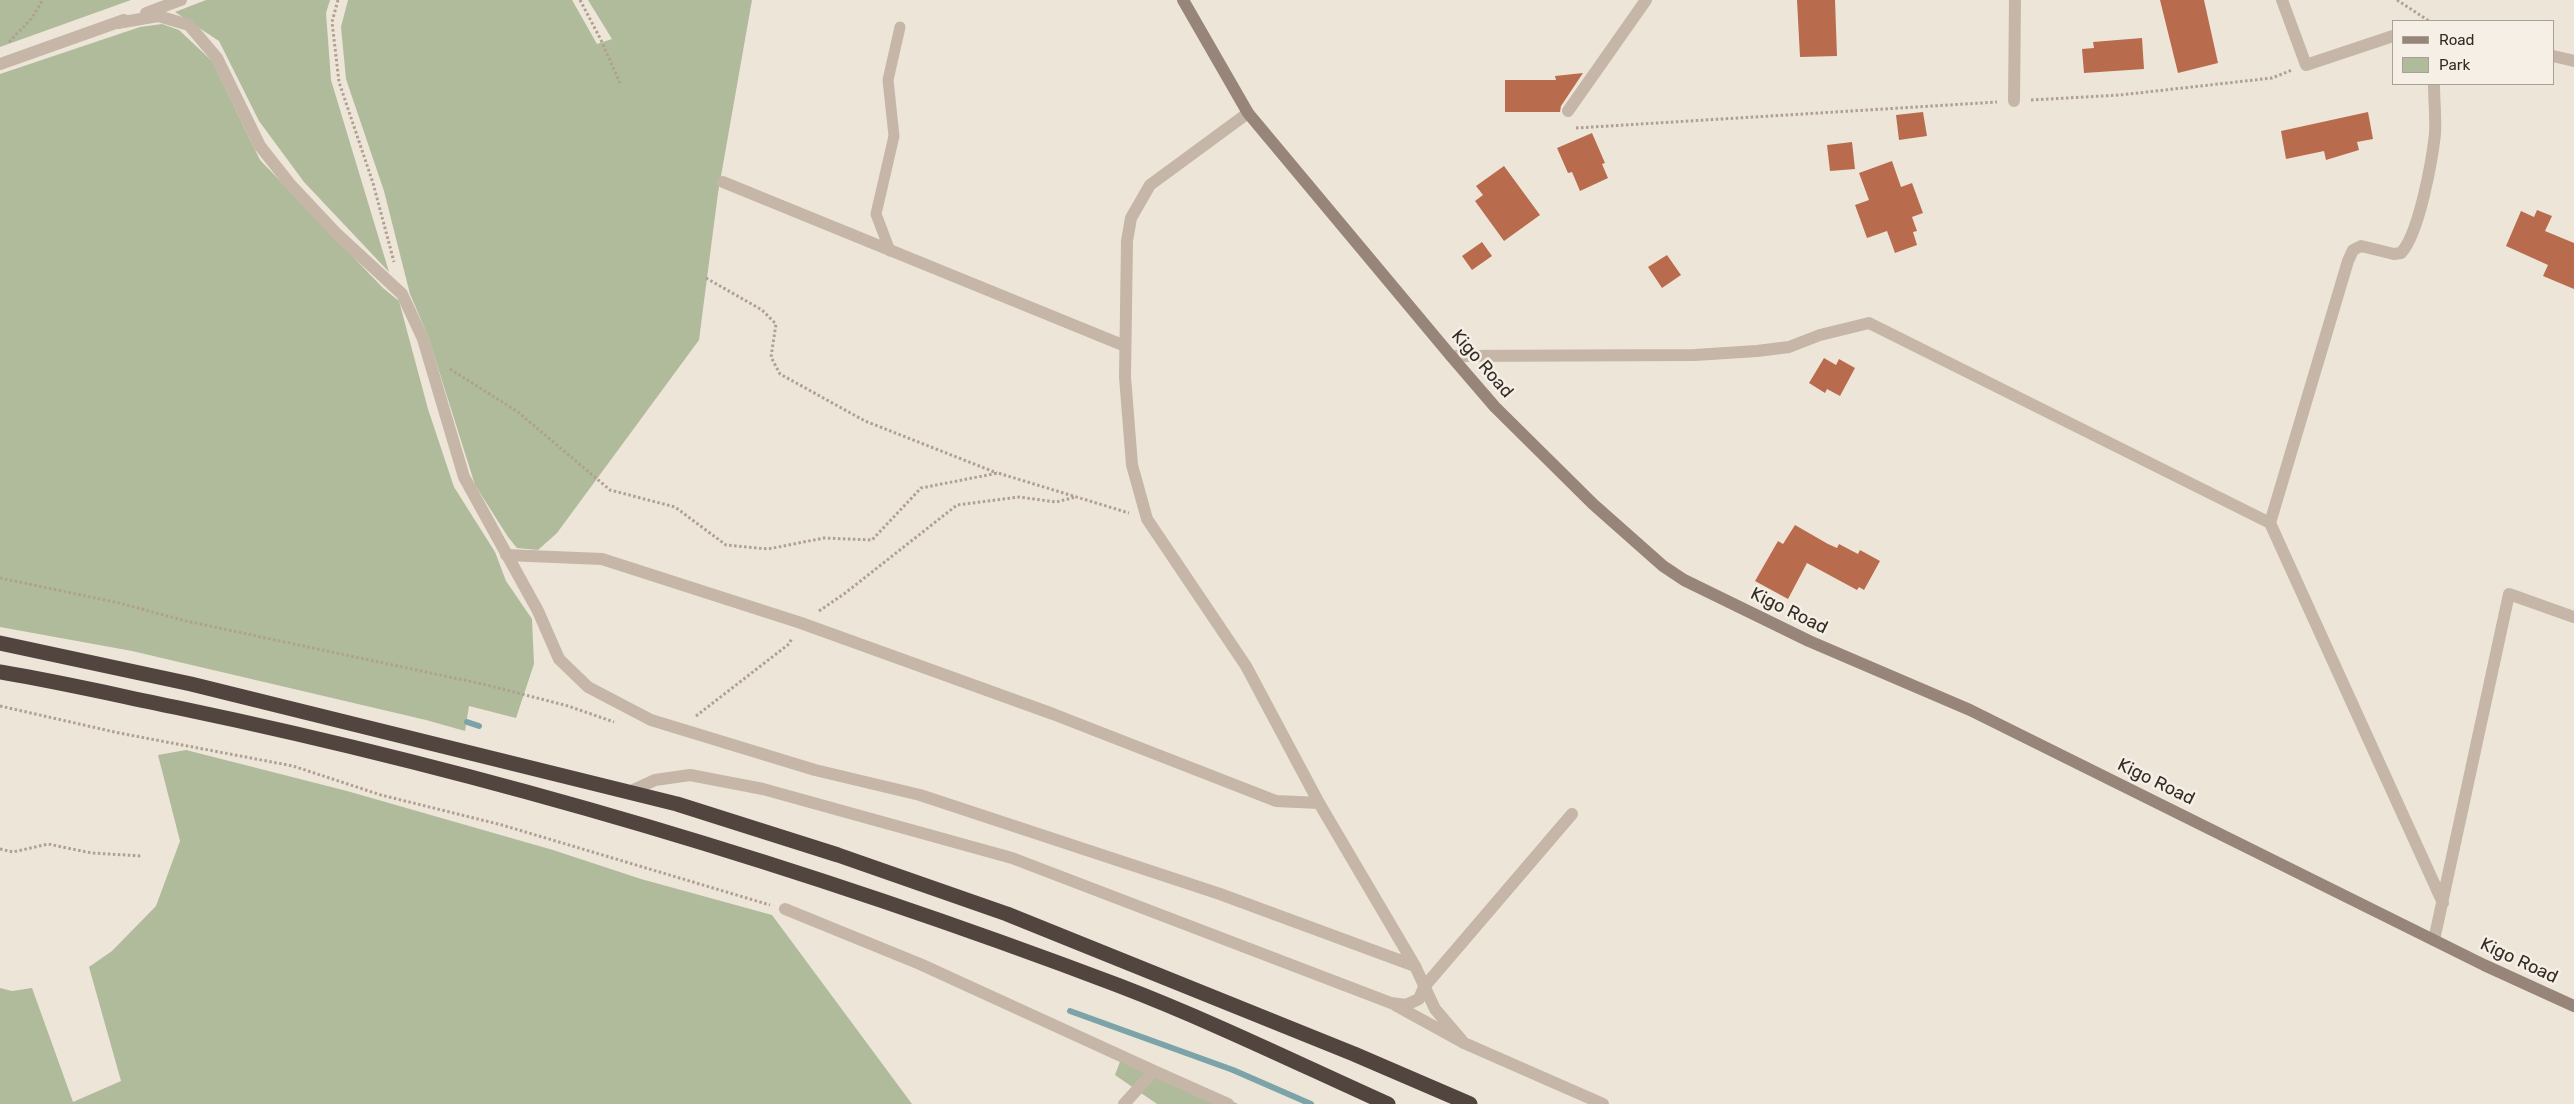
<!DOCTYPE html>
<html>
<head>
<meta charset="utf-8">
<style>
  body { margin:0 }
  #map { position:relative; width:2574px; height:1104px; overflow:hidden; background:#eee5d9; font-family:Rubik,sans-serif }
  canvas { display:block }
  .legend { position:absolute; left:2392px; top:20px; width:162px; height:65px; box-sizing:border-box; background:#f6efe5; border:1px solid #a8a199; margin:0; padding:6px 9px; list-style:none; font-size:15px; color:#322b27 }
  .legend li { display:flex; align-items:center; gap:10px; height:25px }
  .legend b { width:25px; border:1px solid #a8a199 }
</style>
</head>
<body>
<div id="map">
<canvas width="2574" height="1104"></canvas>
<ul class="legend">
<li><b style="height:6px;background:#988579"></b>Road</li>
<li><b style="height:14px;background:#afbb9b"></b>Park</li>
</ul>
</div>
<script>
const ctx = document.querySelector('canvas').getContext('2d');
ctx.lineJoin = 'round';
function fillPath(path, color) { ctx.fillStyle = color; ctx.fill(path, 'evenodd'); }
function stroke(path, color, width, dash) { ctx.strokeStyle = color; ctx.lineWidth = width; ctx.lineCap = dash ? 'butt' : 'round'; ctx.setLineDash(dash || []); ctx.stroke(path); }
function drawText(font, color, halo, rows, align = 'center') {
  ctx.font = font + ' Rubik,sans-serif'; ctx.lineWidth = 5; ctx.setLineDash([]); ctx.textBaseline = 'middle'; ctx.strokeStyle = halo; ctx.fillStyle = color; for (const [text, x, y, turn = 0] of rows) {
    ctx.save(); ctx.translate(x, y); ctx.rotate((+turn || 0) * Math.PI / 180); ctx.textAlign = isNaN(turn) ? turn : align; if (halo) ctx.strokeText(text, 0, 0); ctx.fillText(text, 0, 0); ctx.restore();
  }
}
const green = new Path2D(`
  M0,0H131L0,47Z
  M206,0H330L326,13L331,80L389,272L304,182L259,121L219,41L175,12Z
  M348,0H572L597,44L612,39L588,0H752L718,193L699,340L557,533L538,550L517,548L508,537L475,485L428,336L410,294L384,191L346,79L341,27Z
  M162,24L179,30L212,61L260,160L383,288L399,301L428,409L454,487L495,552L506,581L532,619L534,664L516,718L469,706L465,731L426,720L132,651L0,627V74L140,27Z
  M186,750L347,791L553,850L641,879L772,915L912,1104H0V988L12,991L32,988L73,1102L121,1081L89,967L112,951L156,906L180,841L158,755Z
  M1121,1059L1234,1102L1238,1104H1157L1115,1075Z`);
const stream = new Path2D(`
  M467,722L479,726
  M1070,1011L1233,1070L1311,1104`);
const building = new Path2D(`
  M1797,0H1835L1837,56L1800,57Z
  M2160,0H2204L2218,63L2178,73Z
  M2142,38L2144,69L2084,73L2082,49L2094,48L2093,42Z
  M1583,73L1561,106L1560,112H1505V80H1556L1555,76Z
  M1923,112L1927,136L1899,140L1896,115Z
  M2368,112L2373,139L2357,142L2359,150L2326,160L2324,151L2286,159L2281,131Z
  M1592,133L1605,163L1602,164L1608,178L1580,191L1572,172L1568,173L1557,148Z
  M1852,142L1855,169L1830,171L1827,145Z
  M1892,161L1901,187L1912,183L1923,213L1912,217L1917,231L1913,232L1917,245L1895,253L1887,231L1867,238L1855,205L1869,200L1859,173Z
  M1504,166L1540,215L1504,241L1475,201L1483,195L1476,186Z
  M2537,210L2552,216L2545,231L2574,243V289L2543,276L2548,265L2506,246L2521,211L2534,217Z
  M1482,242L1492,256L1472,270L1462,256Z
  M1667,255L1681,275L1662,288L1648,267Z
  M1824,358L1836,365L1839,359L1855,368L1840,396L1827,389L1825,393L1809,383Z
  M1795,525L1828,544L1837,548L1839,544L1858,554L1860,550L1880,561L1864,590L1859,587L1857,590L1807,563L1788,599L1755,581L1778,541L1783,544Z`);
const path = new Path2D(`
  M338,0L332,22L339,82L373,183L394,262
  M580,0L601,40L620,83
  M2397,0L2429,21
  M9,42L31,19L43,0
  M2031,100L2120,95L2272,78L2292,70
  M1576,128L1997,102
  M706,278L762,310L776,324L771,357L780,374L865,421L997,473
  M450,369L518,412L610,490L675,507L726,545L768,549L824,538L872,540L921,488L998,473L1129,513
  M0,578L119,603L186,621L487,685L568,706L614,722
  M819,611L844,594L957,505L1019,497L1056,502L1076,497
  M0,706L119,733L293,766L381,795L502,825L770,905
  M696,716L789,644L792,638
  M0,849L13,852L48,844L92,853L142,856`);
const lane = new Path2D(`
  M890,251L876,214L894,136L888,80L900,27`);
const street = new Path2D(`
  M2282,0L2306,65L2393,36
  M146,13L181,0
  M118,23L158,16L189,25L217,58L260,146L290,184L337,234L402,294L423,339L464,477L538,611L559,659L588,687L651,720L815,770L920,795L1220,894L1415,966
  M2553,56L2574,61
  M0,64L124,20
  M2434,84C2434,100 2436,118 2435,134C2432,161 2419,234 2401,253L2394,254L2361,246L2353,250L2348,261L2270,523L2443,903
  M2014,101L2015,0
  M1568,111L1646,0
  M1248,113L1150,185L1131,218L1127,241L1125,377L1132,465L1147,519L1246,666L1319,803L1415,966L1435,1009L1464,1043
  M723,182L1125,346
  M1451,356L1695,355L1757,351L1789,347L1820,335L1869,323L2270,523
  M506,555L602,559L801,623L1053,714L1276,801L1319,803
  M629,792L655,780L690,775L763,789L1012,858L1391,1003L1406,1005L1419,999L1424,987L1572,814
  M785,909L920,964L1154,1071L1124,1104
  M2434,940L2509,594L2574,617
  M1395,1005L1464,1043L1603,1104
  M1154,1071L1228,1104`);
const secondary = new Path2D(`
  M1183,0L1248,113L1451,356L1495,407L1593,504L1663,566L1684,580L1809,641L1970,710L2484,965L2574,1006`);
const highway = new Path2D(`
  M0,643L191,684L677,804L838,855L1007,914L1354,1054L1470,1104
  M0,672C60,682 120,696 179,708C500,775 814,870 1120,986C1211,1021 1299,1064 1388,1104`);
const streetNames = [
  ["Kigo Road",1482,364,49],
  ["Kigo Road",1789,611,26],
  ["Kigo Road",2156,782,26],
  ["Kigo Road",2519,961,25]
];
fillPath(green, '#afbb9b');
stroke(stream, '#7ca4a8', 6);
fillPath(building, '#b96c4d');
stroke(path, '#b0a091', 3, [2.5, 2.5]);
stroke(lane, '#c5b6a7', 11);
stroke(street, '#c5b6a7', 12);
stroke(secondary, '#988579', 12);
stroke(highway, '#52453f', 15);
drawText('18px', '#322b27', '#f6efe5', streetNames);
</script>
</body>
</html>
